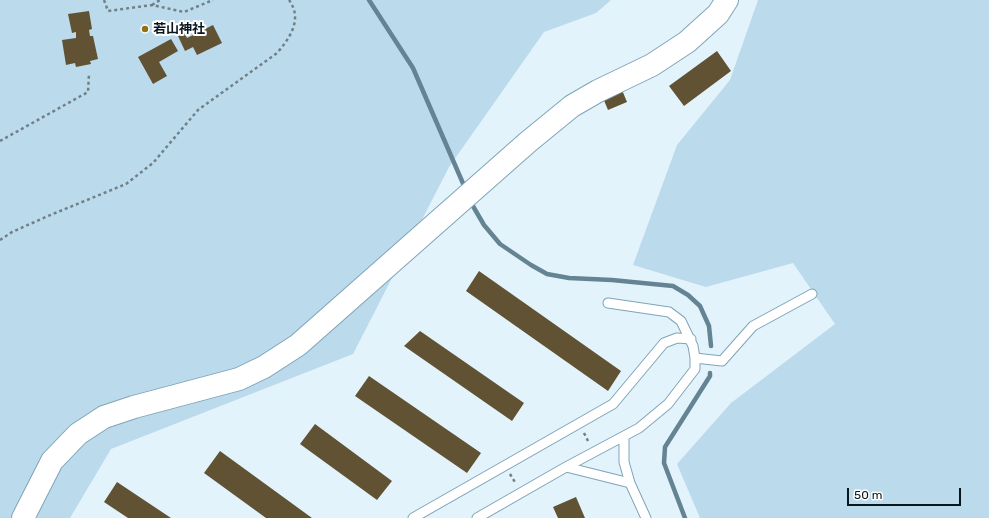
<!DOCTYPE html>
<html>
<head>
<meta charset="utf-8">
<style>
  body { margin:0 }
  #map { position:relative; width:989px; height:518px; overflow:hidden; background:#e3f3fb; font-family:Rubik,sans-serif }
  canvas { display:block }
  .scale { position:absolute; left:847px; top:488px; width:114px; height:18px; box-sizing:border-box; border:2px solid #08171e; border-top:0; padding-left:5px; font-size:12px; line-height:14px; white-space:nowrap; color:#08171e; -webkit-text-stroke:3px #fff; paint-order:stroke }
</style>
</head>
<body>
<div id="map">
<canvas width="989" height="518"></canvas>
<div class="scale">50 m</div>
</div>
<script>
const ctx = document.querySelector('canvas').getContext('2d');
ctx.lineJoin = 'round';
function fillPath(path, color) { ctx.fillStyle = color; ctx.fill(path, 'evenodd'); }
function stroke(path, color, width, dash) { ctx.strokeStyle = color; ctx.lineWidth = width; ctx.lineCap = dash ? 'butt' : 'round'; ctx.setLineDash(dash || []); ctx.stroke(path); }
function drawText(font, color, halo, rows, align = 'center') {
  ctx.font = font + ' Rubik,"Noto Sans JP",sans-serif'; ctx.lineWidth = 4; ctx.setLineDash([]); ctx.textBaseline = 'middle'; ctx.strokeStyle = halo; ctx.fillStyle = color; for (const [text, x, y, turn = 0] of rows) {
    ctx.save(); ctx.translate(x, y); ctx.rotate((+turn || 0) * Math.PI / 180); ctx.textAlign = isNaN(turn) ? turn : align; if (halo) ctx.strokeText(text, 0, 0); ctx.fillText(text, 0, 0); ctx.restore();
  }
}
const green = new Path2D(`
  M0,0H611L596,13L544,32L449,167L353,354L111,449L70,518H0Z
  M758,0H989V518H700L677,464L731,403L835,324L793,263L706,287L633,265L677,145L730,80Z`);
const stream = new Path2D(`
  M369,0L413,68L465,188
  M470,201L484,225L500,244L531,265L547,274L569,278L612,280L673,286L688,295L700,306L709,326L711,346
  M685,518L664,463L665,447L710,376V373`);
const building = new Path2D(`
  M89,11L92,29L89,30L90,36H93L98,59L90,61L91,64L76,67L75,63L66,65L62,40L76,38V32L72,33L68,14Z
  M213,25L222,43L197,55L193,47L185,51L178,36L184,32L187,38Z
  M171,39L178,51L159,62L167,76L153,84L138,57Z
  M717,51L731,71L684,106L669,86Z
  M622,90L627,102L608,110L603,98Z
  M479,271L621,371L608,391L466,291Z
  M420,331L524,403L512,421L404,346Z
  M369,376L481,453L467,473L355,396Z
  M315,424L392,481L377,500L300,444Z
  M220,451L312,518H266L204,473Z
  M117,482L171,518H128L104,502Z
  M576,497L585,518H558L553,507Z`);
const path = new Path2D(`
  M104,0L108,11L152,5L184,12L213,0
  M152,5L160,0
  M0,141L88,92L89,74
  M0,240L12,232L48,216L126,184L153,163L198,110L277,53C290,38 303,19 289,0
  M584,433L589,443
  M510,474L516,484`);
const lane = new Path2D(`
  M608,303L669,312L681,321L693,346L695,358V369L668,404L639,428L566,467L630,483
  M695,358L722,361L753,326L812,294
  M624,436V462L630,483L646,518
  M413,518L613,404L664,343L677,338L691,339
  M477,518L566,467`);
const secondary = new Path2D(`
  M23,518L52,461L78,434L104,417L134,407L239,379L264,367L298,345L528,142L572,106L598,91L652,65L687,42L718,14L727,0`);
const markers = [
  [145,29,4,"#917016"]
];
const poiNames = [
  ["若山神社",153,29]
];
fillPath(green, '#bbdaeb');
stroke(stream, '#648494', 4.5);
fillPath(building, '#605233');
stroke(lane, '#80a4b8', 11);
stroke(secondary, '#80a4b8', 24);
stroke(path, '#718088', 2.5, [3, 3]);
stroke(lane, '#fff', 9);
stroke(secondary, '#fff', 22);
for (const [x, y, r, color] of markers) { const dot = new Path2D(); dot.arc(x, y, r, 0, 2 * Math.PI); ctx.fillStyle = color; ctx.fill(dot); stroke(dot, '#fff', 1.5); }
drawText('bold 13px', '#08171e', '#fff', poiNames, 'left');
</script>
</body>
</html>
